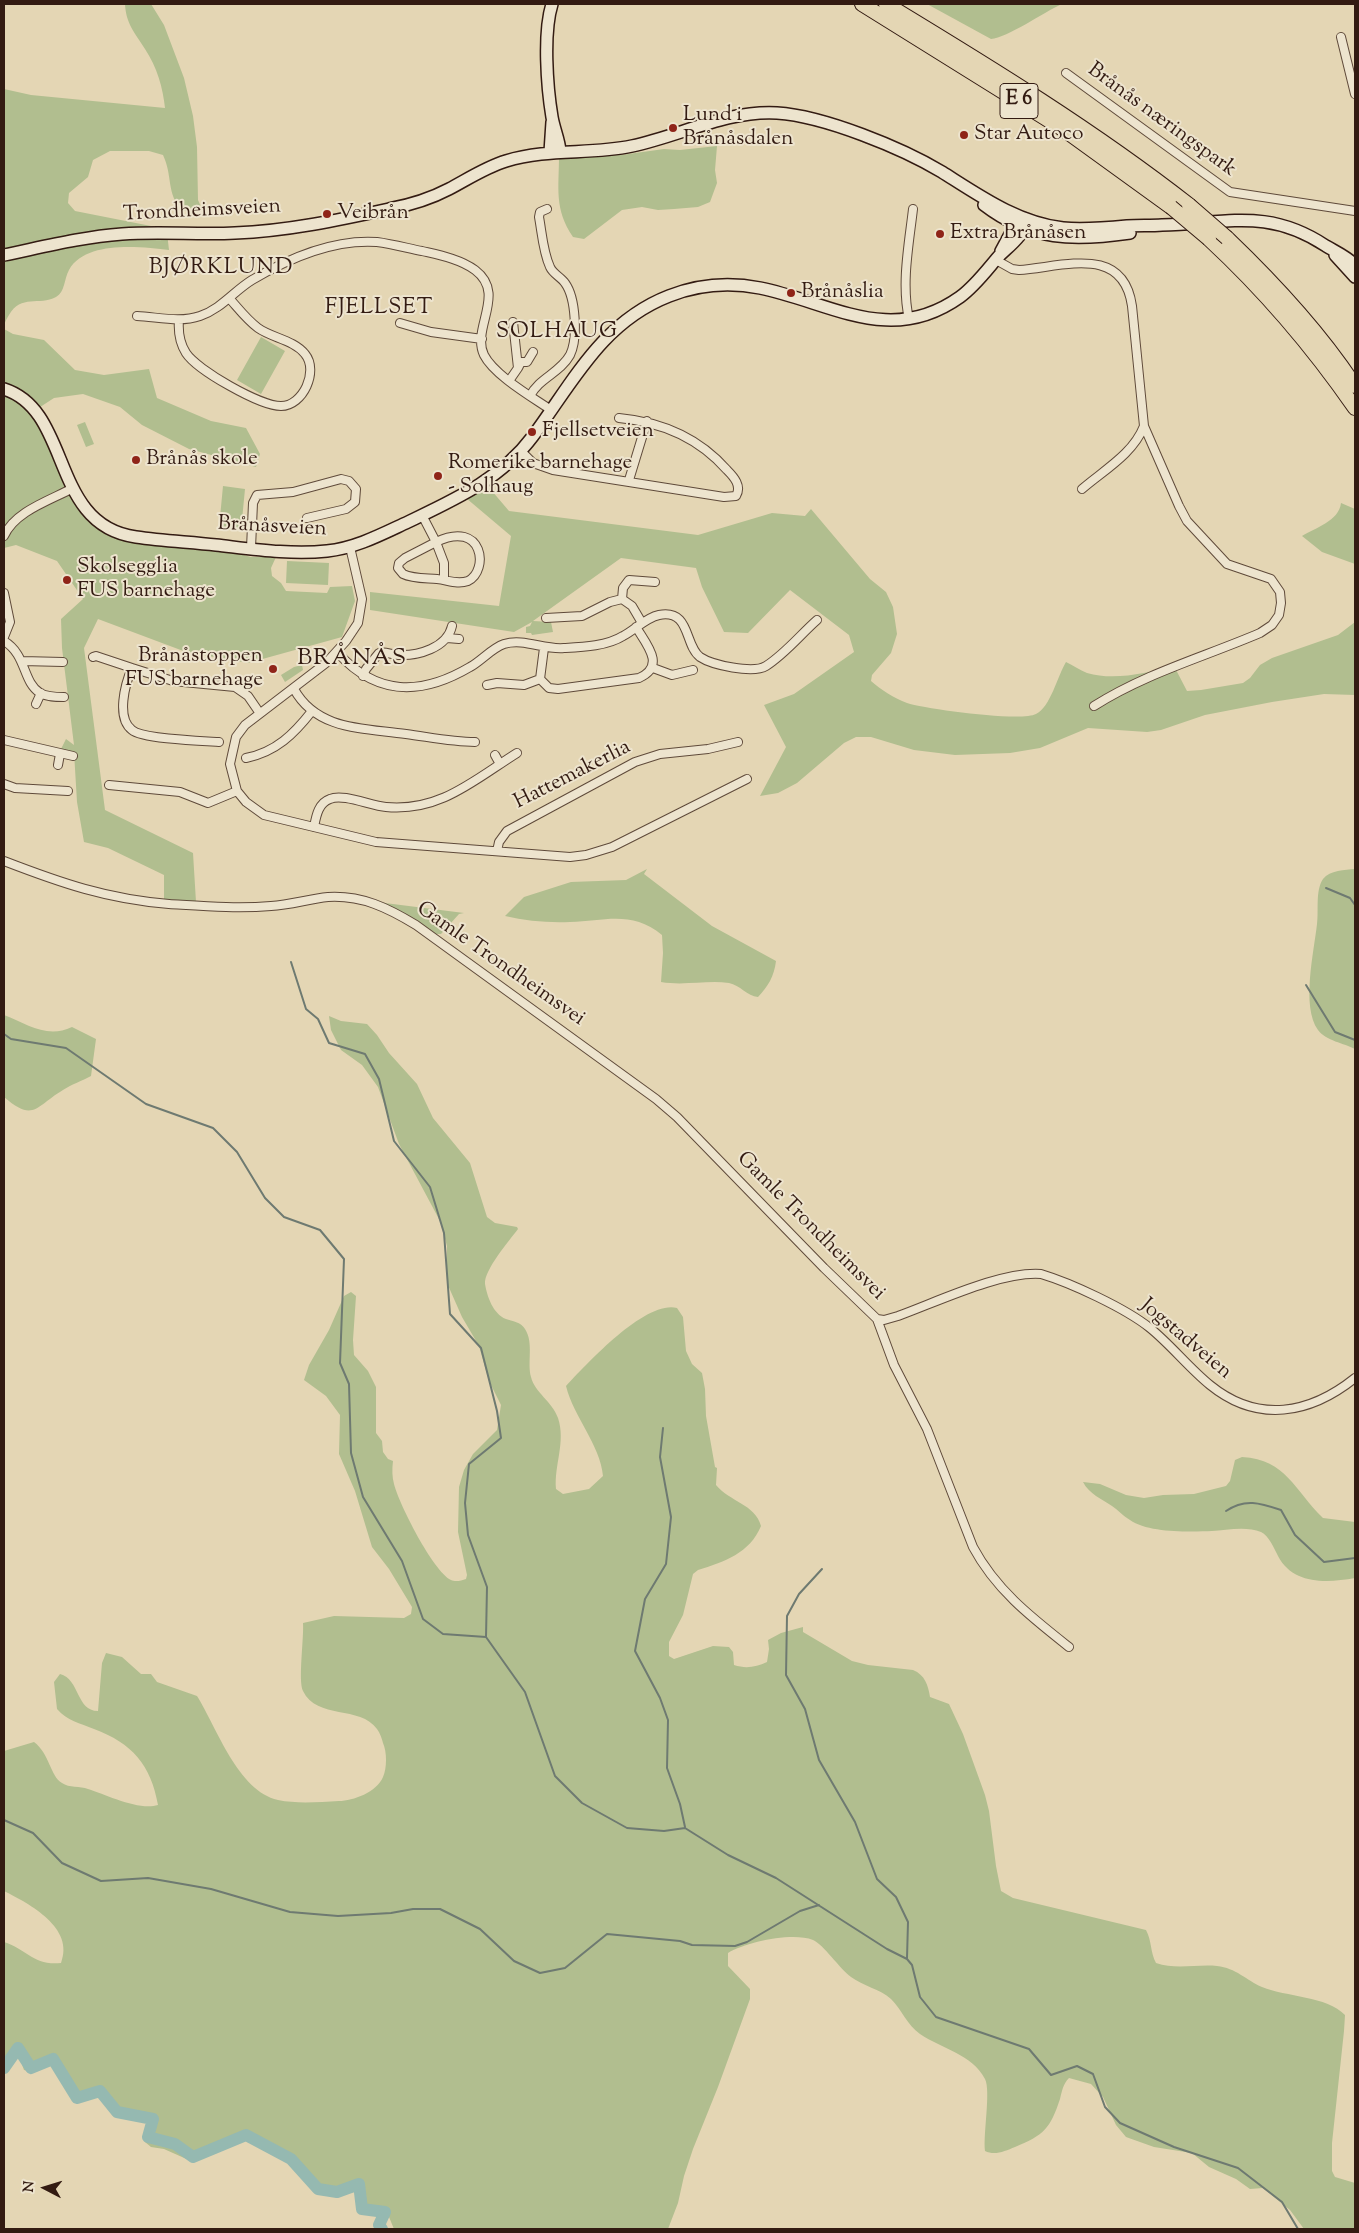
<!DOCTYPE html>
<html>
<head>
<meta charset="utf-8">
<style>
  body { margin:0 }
  #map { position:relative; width:1359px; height:2233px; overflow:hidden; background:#e4d6b4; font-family:"Sorts Mill Goudy",serif }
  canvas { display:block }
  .frame { position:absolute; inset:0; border:5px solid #331b12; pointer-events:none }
  .north { position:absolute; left:20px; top:2163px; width:50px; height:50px; -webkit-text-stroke:4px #ede4ce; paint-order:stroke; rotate:275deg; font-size:14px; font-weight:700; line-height:20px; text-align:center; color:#331b12 }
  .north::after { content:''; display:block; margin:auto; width:18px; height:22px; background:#331b12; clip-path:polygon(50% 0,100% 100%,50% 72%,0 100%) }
</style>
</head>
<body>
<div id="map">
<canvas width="1359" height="2233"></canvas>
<div class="frame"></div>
<div class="north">N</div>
</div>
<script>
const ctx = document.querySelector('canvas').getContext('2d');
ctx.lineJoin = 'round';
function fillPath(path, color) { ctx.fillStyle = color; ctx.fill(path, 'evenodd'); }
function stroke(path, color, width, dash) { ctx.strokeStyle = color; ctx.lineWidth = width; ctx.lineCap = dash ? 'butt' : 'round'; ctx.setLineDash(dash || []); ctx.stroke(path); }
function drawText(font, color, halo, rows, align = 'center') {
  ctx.font = font + ' "Sorts Mill Goudy",serif'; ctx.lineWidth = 4; ctx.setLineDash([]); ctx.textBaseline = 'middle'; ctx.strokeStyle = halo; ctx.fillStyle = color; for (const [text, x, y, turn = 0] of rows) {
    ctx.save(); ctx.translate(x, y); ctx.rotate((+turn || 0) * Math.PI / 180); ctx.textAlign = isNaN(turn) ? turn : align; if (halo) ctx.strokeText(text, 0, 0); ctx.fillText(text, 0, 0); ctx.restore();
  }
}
const green = new Path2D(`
  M125,4H151L164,25L184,78L193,116L197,147L198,200L202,209L182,211C166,193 173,176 163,155L149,151H110L93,160L88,177L69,193L68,203L75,211L156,227L167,233L169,250C141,247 86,240 69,270C64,279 65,292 56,297C39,306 21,294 9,315C6,320 4,323 4,329L13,334L44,340L75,370L104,375L149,369L157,398L211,421L246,428L260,454L256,467L189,449L142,425L120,407L83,394L54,398L34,411L99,527L207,545L251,557H276L271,568L272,576L281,583L286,591L327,593L330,587L352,586L355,601L342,637L248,663L186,652L98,619L84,648L105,810L193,853L196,902L164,903V875L108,848L84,842L77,802L74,752L61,749L66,739L74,745L62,648L61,619L83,599L57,561L16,545L4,548V89L31,95L165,108C163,88 157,67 145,49C135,33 126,24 125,4Z
  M927,4H1062C1044,12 1007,38 991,39Z
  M717,146L715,170L717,183L710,202L698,207L674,209L658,210L642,207L622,210L584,239L573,237C554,209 559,188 559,156L621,155L664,149L680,150Z
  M261,337L285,351L261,394L237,380Z
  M85,422L94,444L86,447L77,425Z
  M486,484L509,511L698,535L772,513L805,516L811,509L870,579L886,592L893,607L897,634L891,653L872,675L871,681C881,690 894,698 907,703C925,709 1021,722 1036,714C1050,708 1058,675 1066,662C1072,665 1080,670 1087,673C1114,681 1147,673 1174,666L1187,691L1201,690L1243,683L1250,678L1260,665L1272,658L1338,635L1355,622V695L1324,694L1272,702L1205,715L1161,730L1147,732L1088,728L1040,748L1010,753L955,755L914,750L871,737H856L844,743L797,783L778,793L760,796L786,747L764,705L794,694L854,652L849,635L790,590L748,633L724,632L702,587L696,568L621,558L533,621L551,622L553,632L532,635L531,633H526V627L530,626L532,622L514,632L370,610V592L499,606L511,536L466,498Z
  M223,486L245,489L241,530L219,528Z
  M1341,503L1355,509V564L1322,552L1302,536C1315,528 1339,521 1341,503Z
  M287,561L329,563L328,585L286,583Z
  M302,665L303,670L285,682L281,675L294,667Z
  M647,869L644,874L712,926L776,961C774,977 768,986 758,997C747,996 740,985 729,983C707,980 684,986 661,982L663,953L662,935C632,910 605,921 570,922C549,923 526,921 505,916L524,897L571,882L626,880Z
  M1355,869V1049C1344,1043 1326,1041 1318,1030C1301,1006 1314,952 1317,924C1319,911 1315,891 1323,879C1330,870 1345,870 1355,869Z
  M377,902L464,913L459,914L441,934H436L419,922Z
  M4,1015C27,1024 47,1039 72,1027L96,1039L91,1076C82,1081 72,1084 63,1090C36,1106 34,1123 4,1097Z
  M329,1016L341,1021L367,1024L377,1035L389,1053L417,1084L433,1118L470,1163L487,1217L495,1223L517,1227L518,1229C509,1241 484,1270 485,1284C487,1296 493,1314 506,1319C512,1321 521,1322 525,1329C534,1343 527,1362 531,1377C535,1393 552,1401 558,1418C566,1442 554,1465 556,1489L563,1494L589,1489L603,1476C600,1444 574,1418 566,1386C587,1364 645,1300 677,1308L683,1317L686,1351L692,1364L702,1373L705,1389L706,1416L715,1467L717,1468L716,1485C730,1502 755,1504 761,1526C750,1553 724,1562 698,1570L693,1574L683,1615L669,1642V1656L674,1659L713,1646L729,1647L733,1652L734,1665C746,1669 756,1667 767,1662L769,1649L768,1640L781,1633L803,1627V1632L852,1661L868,1665L913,1670C925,1675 928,1685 930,1697L949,1704L963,1734L985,1795L989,1811L996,1866L1001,1891L1013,1898L1146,1930C1152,1941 1150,1952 1156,1963C1176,1970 1197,1964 1217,1966C1236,1968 1246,1980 1262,1987C1286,1997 1327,1996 1345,2015L1344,2031L1332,2143V2171L1335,2177L1355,2183V2229H1304L1290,2210L1263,2188L1250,2189L1236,2179L1209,2167L1192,2153L1154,2147L1126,2137L1116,2125L1103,2097L1091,2084L1069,2078C1063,2084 1062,2091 1060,2099C1050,2129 1044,2135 1015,2147C1005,2151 995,2156 985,2151C983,2134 991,2091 985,2079C972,2054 942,2049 920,2034C907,2025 902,2010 891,1999C880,1989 863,1986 851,1977C840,1969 823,1944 813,1940C792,1932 747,1942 728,1953V1966L750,1989V1999L718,2087L693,2149L684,2176L678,2203L668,2229H394L389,2217L365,2205L354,2187C345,2186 335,2196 325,2192C301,2182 270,2134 244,2139C235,2140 228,2147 219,2150C210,2154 200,2157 191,2161L164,2149L151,2147L145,2142L143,2135L145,2131L156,2125C151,2113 143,2115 132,2114C127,2113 121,2111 116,2110L105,2092L100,2088L85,2093L73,2092C65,2082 68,2073 61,2062C46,2058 39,2074 24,2070L19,2056L12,2052L6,2058L4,2067V1942C26,1949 34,1966 61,1963C75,1928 30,1904 4,1891V1751L34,1742C50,1754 50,1776 62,1783C69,1788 80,1786 88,1789C107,1795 139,1811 158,1805C151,1765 132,1743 94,1729C80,1723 67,1721 57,1709L54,1682L60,1674C80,1679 76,1711 98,1711L102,1663L106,1653L122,1657L141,1674H151L157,1682L197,1696C217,1728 238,1791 278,1800C297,1804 319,1802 339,1801C353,1801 377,1792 383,1777C387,1768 387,1752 383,1743C382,1739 380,1733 377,1729C360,1705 317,1720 303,1691C298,1681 304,1638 303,1623L334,1616L404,1618L411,1614L412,1607L389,1569L372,1547L355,1491L339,1454L340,1415L326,1396L304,1380L309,1365L329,1330L344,1296L351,1292L356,1296L353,1340L354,1355L368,1371L376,1387V1433L382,1441L383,1452L388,1459L393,1461C392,1469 392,1477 394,1484C399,1504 433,1571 451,1580C455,1582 461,1581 466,1579L467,1575L458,1532L459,1487L464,1470L473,1454L497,1430L501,1405L489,1381L479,1346L462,1317L447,1283V1246L440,1221L399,1144L378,1087L362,1065L341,1050L331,1030Z
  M1242,1457C1287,1460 1294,1490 1323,1518L1355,1522V1578C1327,1583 1293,1585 1278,1556C1274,1548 1269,1536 1261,1532C1247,1526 1226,1530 1212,1531C1190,1532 1148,1533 1130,1520C1123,1516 1118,1510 1112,1506C1102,1499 1089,1494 1083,1482L1100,1484L1126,1495L1144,1498L1163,1495L1194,1494L1226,1486L1230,1481L1235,1460Z`);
const stream = new Path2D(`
  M1326,888L1350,898L1355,905
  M291,962L306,1009L318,1019L329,1043L365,1054L379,1079L394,1141L430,1187L444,1233L450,1314L481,1348L497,1411L501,1438L469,1464L465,1503L468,1535L487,1587L486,1637L525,1692L555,1776L582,1803L627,1828L664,1831L685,1828L728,1855L776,1878L887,1949L907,1959L912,1965L920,1997L936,2017L1029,2049L1051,2075L1077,2066L1093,2074L1105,2107L1120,2123L1174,2147L1238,2168L1282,2202L1298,2229
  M1306,985L1335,1032L1355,1040
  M4,1034L11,1039L66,1048L146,1104L213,1128L237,1152L265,1198L284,1217L320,1230L344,1259L340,1363L349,1384L351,1453L363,1497L402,1561L423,1619L443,1634L486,1637
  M663,1428L660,1457L671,1517L666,1564L645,1599L635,1651L660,1698L668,1720L667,1768L680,1804L685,1827
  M1226,1511C1245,1498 1260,1503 1281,1510L1295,1535L1324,1562L1355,1558
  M822,1569L799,1594L787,1616L786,1675L805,1709L819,1760L855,1822L877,1879L896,1897L908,1922L907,1958
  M4,1820L33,1833L62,1863L101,1881L148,1878L211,1889L290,1912L338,1916L391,1913L413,1909H440L480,1929L514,1961L540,1973L565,1968L607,1934L680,1941L692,1945L735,1946L747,1942L800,1911L819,1905`);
const river = new Path2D(`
  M4,2068L18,2048L31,2068L53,2059L77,2098L100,2091L117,2112L153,2119L148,2137L175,2144L193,2157L246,2135L291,2159L318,2189L337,2192L359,2184L362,2209L385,2212L379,2225L382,2229`);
const street = new Path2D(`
  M1341,37L1355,94
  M1066,73L1230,192L1355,211
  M996,260L1012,269L1019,270C1063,267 1123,244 1132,306L1144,426L1179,506L1187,521L1227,564L1271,579L1280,592L1281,603L1279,615L1272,625L1260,633C1204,657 1146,673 1094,706
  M137,316C158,317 180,323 200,316C221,309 234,291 252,280C289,258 334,239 377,242C392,244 407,248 422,251C439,255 460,259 475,270C507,294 471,328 484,355C494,375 532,397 551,410
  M909,319C901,284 909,244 913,209
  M179,320C178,332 179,342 186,353C197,370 260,406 281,406C303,406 319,371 305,354C294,340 272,338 258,328C247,320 238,308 229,298
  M400,323L431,332L482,339
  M518,368L521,362H527L533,352
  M509,381L518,368L513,322
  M530,396C539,378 560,373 570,355C578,339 576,298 565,283C561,277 553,274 550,267C543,252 542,233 539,217L540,212L547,209
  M521,451L533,463L553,470L724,497L736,496C742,486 734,477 727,470C698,437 662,422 619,418
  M629,480L647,421
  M1082,489C1104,470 1133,454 1144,426
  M422,515L436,542L405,558L399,563L398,568L403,574C413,579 427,578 437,579C448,580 457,585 468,581C489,571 484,519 436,542L444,563V579
  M4,536C15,511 51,500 73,488
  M350,547L362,599L358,623L346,641L326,663L245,725L236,737L230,764L237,791L246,802L264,815L376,842L570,857L586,855L612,847L747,779
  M251,548L253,503L257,495L293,492L341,479L349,481L356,489L355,502L346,509L307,518
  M4,593L10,622L4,637
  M622,599L623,588L629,580L655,582
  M546,618L582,616L610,602L622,599L632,606L642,623
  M447,638L459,639
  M4,641C27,655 22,681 40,693C47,697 56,697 64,697
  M544,648L540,679L549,688L558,689L639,678C666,666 647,645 636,627
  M337,652C376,696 421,696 470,667C481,661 492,648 504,644C524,638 544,650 564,648C583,647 607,646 623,636C635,630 645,618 659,615C691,609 684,645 700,657C712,665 753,674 766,666C785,654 801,634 817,620
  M93,657L96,656L132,668
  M22,661L63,662
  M653,668L672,675L693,670
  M363,676L366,669L379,653C386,651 391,655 398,655C418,656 447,648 452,626
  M487,685L497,683L524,685L540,679
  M294,689C317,731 365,728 406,734C429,737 452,742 475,742
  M36,704L41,693
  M4,740L73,756
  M219,742C202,741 142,739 132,730C116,718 125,684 132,668L173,681L235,687L248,696L259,712
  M495,755L500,764
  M246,758C276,752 294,734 312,711
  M58,765L60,754
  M4,784L15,788L68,791
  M109,785L180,792L208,803L237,791
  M314,827C316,817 318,803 330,799C343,793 371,806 386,807C440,812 474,780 517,753
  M497,851L499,842L507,831L635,762L660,754L708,749L738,742
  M4,861C61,883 107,899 169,904C202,906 237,909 271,906C290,905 309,899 328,897C362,895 388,908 416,925L656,1099L677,1117L824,1268L877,1319L894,1365L927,1429L973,1547C996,1590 1031,1617 1069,1647
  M877,1319L884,1320L898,1316C937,1302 1001,1271 1041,1274C1071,1283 1125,1308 1150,1328C1171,1345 1189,1368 1210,1385C1258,1424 1310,1414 1355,1378`);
const secondary = new Path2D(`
  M552,4C543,33 547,87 552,117C554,129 559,139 560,151
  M550,152L552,122
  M984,205C1031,241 1074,241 1130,233
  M1001,251L1015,225L1020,220
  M4,255C43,247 82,237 122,234C160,231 198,235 235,233C287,231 339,220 389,209C410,205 430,199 449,189C468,179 486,167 506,161C548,148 590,155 632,146C680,136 727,110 777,113C824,116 902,148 942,172C980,196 1018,223 1063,228C1084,230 1106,228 1127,226C1139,225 1150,226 1162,225C1226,224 1267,207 1326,246C1336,252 1346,256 1355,265
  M1335,255L1355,277
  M4,389C73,411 49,525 136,537C163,541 190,542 216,545C252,549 291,555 327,551C356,548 382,534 408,522C456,499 501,479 533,436C573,382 602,322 669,296C697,285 729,282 760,288C830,302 890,347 960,297C975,286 986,271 998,257C1005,250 1013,244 1020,235L1023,228L1024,218`);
const highway = new Path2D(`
  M862,4L1066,131L1171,207
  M886,4C990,67 1093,130 1189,205
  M1227,238C1274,283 1319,331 1355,386
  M1209,239C1264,290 1312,346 1355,408`);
const highwayBridge = new Path2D(`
  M1189,205L1227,238
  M1171,207L1209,239`);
const markers = [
  [673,128,5,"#8f2418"],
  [964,135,5,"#8f2418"],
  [327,214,5,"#8f2418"],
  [940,234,5,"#8f2418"],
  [791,293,5,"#8f2418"],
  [532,432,5,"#8f2418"],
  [136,460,5,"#8f2418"],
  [438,476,5,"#8f2418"],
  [67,580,5,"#8f2418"],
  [273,669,5,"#8f2418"]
];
const shields = [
  [1019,101,38]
];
const shieldNames = [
  ["E 6",1019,101]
];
const poiNames = [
  ["Lund i",683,116],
  ["Brånåsdalen",683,140],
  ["Star Autoco",974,135],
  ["Veibrån",337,214],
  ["Extra Brånåsen",950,234],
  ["Brånåslia",801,293],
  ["Fjellsetveien",542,432],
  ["Brånås skole",146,460],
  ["Romerike barnehage",448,464],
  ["- Solhaug",448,488],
  ["Skolsegglia",77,568],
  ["FUS barnehage",77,592],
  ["Brånåstoppen",263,657,"right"],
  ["FUS barnehage",263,681,"right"]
];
const streetNames = [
  ["Brånås næringspark",1161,121,36],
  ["Trondheimsveien",202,212,-3],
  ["Brånåsveien",272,528,3],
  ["Hattemakerlia",573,776,-27],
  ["Gamle Trondheimsvei",500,965,35],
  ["Gamle Trondheimsvei",810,1227,45],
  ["Jogstadveien",1185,1340,40]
];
const neighbourhoodNames = [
  ["BJØRKLUND",221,269],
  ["FJELLSET",379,309],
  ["SOLHAUG",557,333]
];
const quarterNames = [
  ["BRÅNÅS",352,660]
];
fillPath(green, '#b1be8f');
stroke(stream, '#6e7a71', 2);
stroke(river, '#95b9b1', 12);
stroke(street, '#5f4a3a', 10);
stroke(secondary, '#331b12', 14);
stroke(highway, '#331b12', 16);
stroke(street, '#ede4ce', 8);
stroke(secondary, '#ede4ce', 11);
stroke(highway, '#e4d6b4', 14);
stroke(highwayBridge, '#331b12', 16, []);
stroke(highwayBridge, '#e4d6b4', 14);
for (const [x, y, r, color] of markers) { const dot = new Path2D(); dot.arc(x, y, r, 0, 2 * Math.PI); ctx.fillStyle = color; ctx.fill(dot); stroke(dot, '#ede4ce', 2); }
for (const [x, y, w] of shields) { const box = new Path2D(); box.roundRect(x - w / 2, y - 17.5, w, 35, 4); ctx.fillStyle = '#ede4ce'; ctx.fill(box); stroke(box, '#331b12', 1); }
drawText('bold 20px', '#331b12', null, shieldNames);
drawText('21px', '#331b12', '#ede4ce', poiNames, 'left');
drawText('21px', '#331b12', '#ede4ce', streetNames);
ctx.letterSpacing = '1px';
drawText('22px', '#331b12', '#ede4ce', neighbourhoodNames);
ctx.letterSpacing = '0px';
ctx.letterSpacing = '1px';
drawText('24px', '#331b12', '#ede4ce', quarterNames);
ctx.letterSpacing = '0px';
</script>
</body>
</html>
